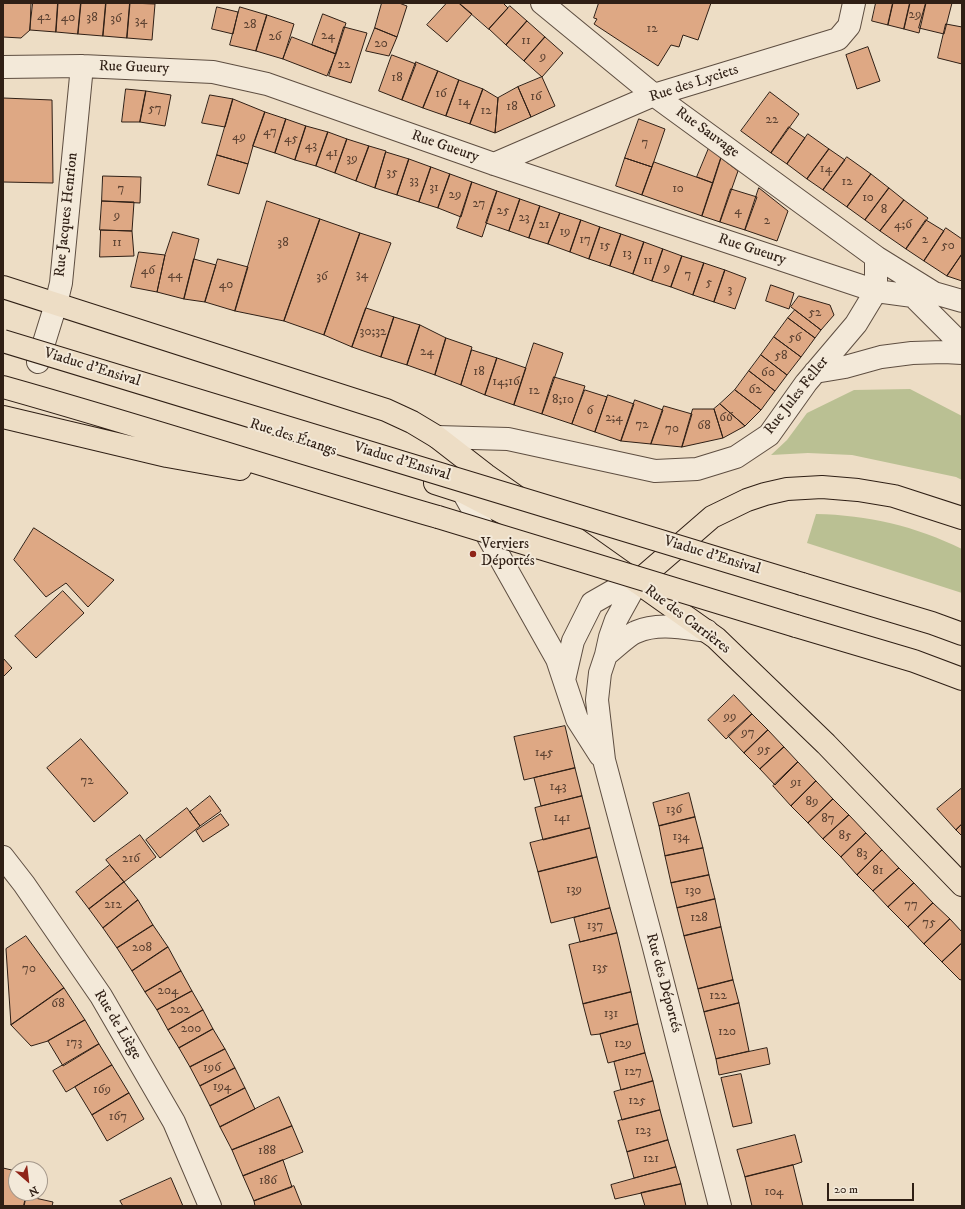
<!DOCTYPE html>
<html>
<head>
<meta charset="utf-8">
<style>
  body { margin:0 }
  #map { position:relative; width:965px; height:1209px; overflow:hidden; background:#edddc5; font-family:"IM FELL DW Pica",serif }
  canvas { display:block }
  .frame { position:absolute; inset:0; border:4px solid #2f1f15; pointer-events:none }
  .north { position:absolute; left:8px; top:1161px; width:40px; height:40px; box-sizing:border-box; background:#f3e9d9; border:1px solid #a5988b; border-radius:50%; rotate:152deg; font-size:11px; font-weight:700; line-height:16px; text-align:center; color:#2f1f15 }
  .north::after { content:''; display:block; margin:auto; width:14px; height:18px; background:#8f2418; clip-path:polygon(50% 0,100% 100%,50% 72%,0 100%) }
  .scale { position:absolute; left:827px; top:1183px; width:87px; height:18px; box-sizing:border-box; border:2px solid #2f1f15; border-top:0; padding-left:5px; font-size:12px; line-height:14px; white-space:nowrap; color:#2f1f15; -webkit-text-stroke:3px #f3e9d9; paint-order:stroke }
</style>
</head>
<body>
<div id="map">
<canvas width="965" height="1209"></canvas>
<div class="frame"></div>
<div class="north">N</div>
<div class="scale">20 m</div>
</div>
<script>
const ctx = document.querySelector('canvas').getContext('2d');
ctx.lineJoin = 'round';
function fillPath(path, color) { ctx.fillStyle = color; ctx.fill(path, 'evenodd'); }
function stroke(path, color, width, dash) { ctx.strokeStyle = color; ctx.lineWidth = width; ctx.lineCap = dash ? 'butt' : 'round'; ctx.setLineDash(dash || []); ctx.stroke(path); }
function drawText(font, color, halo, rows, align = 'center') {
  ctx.font = font + ' "IM FELL DW Pica",serif'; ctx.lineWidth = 4; ctx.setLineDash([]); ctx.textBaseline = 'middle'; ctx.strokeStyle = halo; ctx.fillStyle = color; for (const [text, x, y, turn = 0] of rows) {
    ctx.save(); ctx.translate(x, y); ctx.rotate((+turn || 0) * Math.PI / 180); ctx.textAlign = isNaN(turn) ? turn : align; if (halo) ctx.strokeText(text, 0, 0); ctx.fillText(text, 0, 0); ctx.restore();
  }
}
const green = new Path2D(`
  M910,389L962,416V480L956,477L852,455L808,453L771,455L787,440L807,413L854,390Z
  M816,514C868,515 915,526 962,549V593L807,543Z`);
const building = new Path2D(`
  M3,3H31L30,30L21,38L3,37Z
  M33,3H58L56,32L30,30Z
  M58,3H81L78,34L56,32Z
  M81,3H106L103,36L78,34Z
  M106,3H130L127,38L103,36Z
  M130,3L155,4L152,40L127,38Z
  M382,3H399L407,6L397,37L375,28Z
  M447,3H459L472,14L447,42L427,25Z
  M459,3H503L508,8L489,29Z
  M599,3H711L698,40L683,35L679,47L671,45L658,66L594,24L597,19L594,18Z
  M876,3H893L888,25L872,21Z
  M893,3H910L904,29L888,25Z
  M910,3H926L919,33L904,29Z
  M926,3H952L944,34L919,28Z
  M510,6L527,21L506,45L489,29Z
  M217,7L238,12L233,34L212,29Z
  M240,7L267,15L256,51L230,45Z
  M323,14L346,23L336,54L312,45Z
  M267,15L294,24L283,59L256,51Z
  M527,21L545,37L524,61L506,45Z
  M946,24L962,27V64L938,58Z
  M344,27L367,33L351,83L329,76Z
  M375,28L397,37L389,56L366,51Z
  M292,37L336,54L327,76L283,59Z
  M545,37L563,53L542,77L524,61Z
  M868,47L880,81L857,89L846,55Z
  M392,55L416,64L402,100L379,91Z
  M416,62L438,71L423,108L402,100Z
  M438,71L459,80L446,116L423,108Z
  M542,77L555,106L531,117L518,87Z
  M459,80L483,89L470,124L446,116Z
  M518,87L531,117L495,133L498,98Z
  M126,89L146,91L140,122H122Z
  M483,89L498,98L495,133L470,124Z
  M146,91L171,95L165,126L140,122Z
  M770,92L799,114L771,153L741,131Z
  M210,95L233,99L225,127L202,123Z
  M3,98L52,100L53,183L3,182Z
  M233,99L265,112L253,146L248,164L217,155Z
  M265,112L286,119L275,153L253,146Z
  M286,119L306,126L295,160L275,153Z
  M639,119L665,129L652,167L625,158Z
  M306,126L328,132L316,166L295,160Z
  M789,127L805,138L787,164L771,153Z
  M328,132L347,139L335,173L316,166Z
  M808,134L829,149L807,179L787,164Z
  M347,139L369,146L356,181L335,173Z
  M369,146L386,151L375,188L356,181Z
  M709,148L721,158L713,183L697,177Z
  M829,149L845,160L823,190L807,179Z
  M386,152L409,159L397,195L375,188Z
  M217,155L248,164L239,194L208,185Z
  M847,157L871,174L847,207L823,190Z
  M625,158L652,167L642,195L616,186Z
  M721,158L738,171L720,222L702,216Z
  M409,159L431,167L419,202L397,195Z
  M654,162L713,183L702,216L642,195Z
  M431,167L450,174L438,208L419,202Z
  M450,174L472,182L461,217L438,208Z
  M871,174L889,188L865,220L847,207Z
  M103,176L141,177L140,203L102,201Z
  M472,182L497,191L482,237L457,228Z
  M759,188L788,211L777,241L745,230Z
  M889,188L904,200L880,231L865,220Z
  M731,189L757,197L745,230L720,222Z
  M497,191L520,199L509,231L486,223Z
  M520,199L540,206L529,238L509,231Z
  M904,200L928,218L906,249L880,231Z
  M102,201L134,202L132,231L100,230Z
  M267,201L320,219L284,321L235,311Z
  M540,206L560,213L548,244L529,238Z
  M560,213L581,220L570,252L548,244Z
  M320,219L360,233L324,335L284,321Z
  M581,220L600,227L589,259L570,252Z
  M926,220L944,231L924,261L906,249Z
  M600,227L621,234L610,266L589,259Z
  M946,228L962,239V254L947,276L924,261Z
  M101,230L132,231L134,256L100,257Z
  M173,232L199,239L184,299L157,292L165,255Z
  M360,233L391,243L366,308L352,347L324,335Z
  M621,234L644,242L633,274L610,266Z
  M644,242L663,249L652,281L633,274Z
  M663,249L682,256L671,287L652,281Z
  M139,252L165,255L157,292L131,287Z
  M962,254V281L947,276Z
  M682,256L704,263L693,295L671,287Z
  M194,259L216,265L205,302L184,299Z
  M218,259L248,267L235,311L205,302Z
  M704,263L725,270L714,302L693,295Z
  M725,270L746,278L735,309L714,302Z
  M771,285L794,293L789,309L766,301Z
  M799,296L830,305L834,315L821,330L791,307Z
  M366,308L394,317L381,357L352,347Z
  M795,310L821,330L815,338L788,318Z
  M394,317L420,325L407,365L381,357Z
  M788,318L815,338L801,357L774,337Z
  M420,325L446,338L435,375L407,365Z
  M774,337L801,357L787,375L761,355Z
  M446,338L472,347L461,385L435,375Z
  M534,343L563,353L542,414L514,405Z
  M472,350L497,358L485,395L461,385Z
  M761,355L787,375L775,391L749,371Z
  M497,358L526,368L514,405L485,395Z
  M749,371L775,391L761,410L735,390Z
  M554,377L585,386L572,424L542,414Z
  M585,390L607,397L595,432L572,424Z
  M735,390L761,410L745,426L720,404Z
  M608,395L634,404L621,441L595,432Z
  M635,400L663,410L651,444L621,441Z
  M720,404L745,426L723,438L714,409Z
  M664,406L692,414L682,447L651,444Z
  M693,409H714L723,438L682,447Z
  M34,528L114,580L88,607L66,583L46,597L14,560Z
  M63,591L84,613L36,658L15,636Z
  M3,658L12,668L3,677Z
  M734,695L752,714L726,739L708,720Z
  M752,714L768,730L744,753L728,736Z
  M565,726L575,768L524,780L514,737Z
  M768,730L784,747L760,769L744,753Z
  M81,739L128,793L94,822L47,768Z
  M784,747L798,762L775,785L760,769Z
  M798,762L816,781L791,806L773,786Z
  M575,768L582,796L541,806L534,778Z
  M816,781L833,799L808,823L791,806Z
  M962,788V824L956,830L937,809Z
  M689,793L695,817L659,826L653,803Z
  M210,796L221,811L200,826L190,812Z
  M582,796L590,828L543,840L535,808Z
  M833,799L849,815L823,839L808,823Z
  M187,808L200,826L160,858L146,840Z
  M221,814L229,825L203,842L196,831Z
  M849,815L866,833L841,857L823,839Z
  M695,817L703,848L665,856L659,826Z
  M962,824V836L956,830Z
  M590,828L597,857L538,872L530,843Z
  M866,833L882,850L857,875L841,857Z
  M140,835L156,857L124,882L106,860Z
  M703,848L709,875L671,883L665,856Z
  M882,850L899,868L873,891L857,875Z
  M597,857L610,908L551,923L538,872Z
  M110,865L124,882L89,909L76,892Z
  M899,868L914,883L888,907L873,891Z
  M709,875L715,899L677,908L671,883Z
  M124,882L138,900L103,928L89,909Z
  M914,883L933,903L908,927L888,907Z
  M715,899L721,927L684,936L677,908Z
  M138,900L153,925L117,948L103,928Z
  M933,903L950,919L924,944L908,927Z
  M610,908L617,933L580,942L574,918Z
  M950,919L962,932V943L942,962L924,944Z
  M153,925L168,947L132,971L117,948Z
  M721,927L733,980L698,989L684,936Z
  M617,933L631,992L583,1004L569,945Z
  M26,936L64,988L11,1025L6,949Z
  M962,943V979L960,980L942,962Z
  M168,947L181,971L145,992L132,971Z
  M181,971L192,991L157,1010L145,992Z
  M733,980L739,1003L704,1012L698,989Z
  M64,988L85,1020L48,1041L31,1046L11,1025Z
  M192,991L203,1010L168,1030L157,1010Z
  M631,992L638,1024L600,1034L591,1035L583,1004Z
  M739,1003L749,1051L716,1059L704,1012Z
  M203,1010L213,1029L179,1048L168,1030Z
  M85,1020L99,1044L63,1066L48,1041Z
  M638,1024L645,1053L608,1063L600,1034Z
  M213,1029L225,1049L190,1067L179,1048Z
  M99,1044L112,1065L66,1092L53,1071Z
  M767,1048L770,1064L719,1075L716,1059Z
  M225,1049L235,1068L200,1086L190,1067Z
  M645,1053L653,1081L621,1090L614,1062Z
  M112,1065L129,1093L92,1115L75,1087Z
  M235,1068L245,1088L210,1106L200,1086Z
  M741,1074L752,1123L733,1127L721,1078Z
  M653,1081L660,1110L622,1120L614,1092Z
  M245,1088L255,1109L220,1127L210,1106Z
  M129,1093L144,1119L107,1141L92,1115Z
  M279,1097L292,1126L232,1150L220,1127Z
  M660,1110L668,1140L627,1152L618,1121Z
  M292,1126L303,1152L243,1176L232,1150Z
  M795,1135L802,1162L793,1165L745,1177L737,1150Z
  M668,1140L676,1167L634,1178L627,1152Z
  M283,1160L292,1187L254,1201L243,1176Z
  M793,1165L803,1206H752L745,1177Z
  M676,1167L681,1184L615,1199L611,1185Z
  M3,1168L16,1171V1193H27L24,1206H3Z
  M171,1178L183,1206H123L120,1201Z
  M681,1184L686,1206H645L641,1193Z
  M294,1186L302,1206H255L254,1201Z
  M26,1196L53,1202L52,1206H24Z`);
const minor = new Path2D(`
  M542,3L654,95L876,257V291
  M3,67L82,66L213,72L267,84L494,164L876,291L913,296L934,293L962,301
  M494,164L654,95L838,39L849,26L854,3
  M876,257L934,293
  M913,296L954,337L962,342
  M38,362L56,304L61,283L82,66
  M815,372L845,367L881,357L912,353L944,352L962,353
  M437,437L508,439L655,471L697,469L736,457L769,435L806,383L856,324L876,291
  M463,492L557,659L577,719L600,755
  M637,582L616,620L610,637L606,655L600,673L597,700L604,760L653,944L720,1206
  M606,655C614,649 628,635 636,632C658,622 684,628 707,631
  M564,680L573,641L592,603L613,591L637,582
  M3,857L24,884L101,996L174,1122L210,1206`);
const major = new Path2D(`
  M637,582L712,517L747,500L765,494L787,489L822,487L858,490L894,496L962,518`);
const highway = new Path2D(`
  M3,287L386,410L412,422L437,437L486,475L716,638L826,744L962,885
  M3,387C149,428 293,475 438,517
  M3,417L167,456L240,469
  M435,483L463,492L571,548
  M802,584L932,623L962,634
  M796,626L914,661L962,679`);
const highwayBridge = new Path2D(`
  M3,341L802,584
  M438,517L796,626`);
const markers = [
  [473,554,4,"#8f2418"]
];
const numberNames = [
  ["29",915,15],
  ["42",44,17],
  ["40",68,18],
  ["38",92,18],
  ["36",116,19],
  ["34",141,21],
  ["28",250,25],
  ["12",652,29],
  ["24",328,36],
  ["26",275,37],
  ["11",526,41],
  ["20",381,44],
  ["9",543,57],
  ["22",344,65],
  ["18",397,78],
  ["16",441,94],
  ["16",536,97],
  ["14",464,102],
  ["18",512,107],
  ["57",155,109],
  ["12",486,111],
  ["22",772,120],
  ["47",270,132],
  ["49",239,137],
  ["45",291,139],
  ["7",645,143],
  ["43",311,146],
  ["41",332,153],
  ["39",352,159],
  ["14",826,169],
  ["35",392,173],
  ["33",414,181],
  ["12",847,182],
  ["31",434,188],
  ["7",121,189],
  ["10",678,189],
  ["29",455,195],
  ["10",868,198],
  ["27",479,204],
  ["8",884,210],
  ["25",503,211],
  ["4",738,211],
  ["9",117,216],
  ["23",524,218],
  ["2",767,221],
  ["21",544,225],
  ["4;6",903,225],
  ["19",565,232],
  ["17",585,240],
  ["2",925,240],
  ["11",117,243],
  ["38",283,243],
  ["15",605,246],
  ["50",948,246],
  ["13",627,254],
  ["11",648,261],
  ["9",667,268],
  ["46",148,271],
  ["44",175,275],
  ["34",362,275],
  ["7",688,275],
  ["36",322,277],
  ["5",709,283],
  ["40",226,285],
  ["3",730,290],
  ["52",815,313],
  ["30;32",373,332],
  ["56",795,338],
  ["24",427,352],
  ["58",781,356],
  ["18",479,372],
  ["60",768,373],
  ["14;16",506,382],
  ["62",755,390],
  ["12",534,391],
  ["8;10",563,400],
  ["6",590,411],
  ["2;4",614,418],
  ["66",726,418],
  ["72",642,425],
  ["68",704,426],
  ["70",672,429],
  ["99",730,717],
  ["97",748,733],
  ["95",764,750],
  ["145",544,753],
  ["72",87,781],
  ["91",796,783],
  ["143",558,787],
  ["89",812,802],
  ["136",674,810],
  ["141",562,818],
  ["87",828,819],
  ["85",845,836],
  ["134",681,837],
  ["83",862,854],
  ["216",131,859],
  ["81",878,871],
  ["139",574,890],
  ["130",693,891],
  ["212",113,905],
  ["77",911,905],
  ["128",699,918],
  ["75",929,923],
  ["137",595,926],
  ["208",142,948],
  ["135",600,968],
  ["70",29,969],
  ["204",168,991],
  ["122",718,996],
  ["68",58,1004],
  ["202",180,1010],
  ["131",611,1014],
  ["200",191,1029],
  ["120",727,1032],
  ["173",74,1043],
  ["129",623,1044],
  ["196",212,1068],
  ["127",633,1072],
  ["194",222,1087],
  ["169",102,1090],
  ["125",637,1101],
  ["167",118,1117],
  ["123",643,1131],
  ["188",267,1151],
  ["121",651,1159],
  ["186",268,1181],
  ["104",774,1192]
];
const streetNames = [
  ["Rue Gueury",134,68,2],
  ["Rue des Lyciets",694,84,-18],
  ["Rue Sauvage",707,133,36],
  ["Rue Gueury",445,147,19],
  ["Rue Jacques Henrion",67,215,-84],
  ["Rue Gueury",752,250,18],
  ["Viaduc d’Ensival",92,368,17],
  ["Rue Jules Feller",797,396,-52],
  ["Rue des Étangs",293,438,18],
  ["Viaduc d’Ensival",402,462,17],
  ["Viaduc d’Ensival",712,556,17],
  ["Rue des Carrières",687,620,37],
  ["Rue des Déportés",663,983,75],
  ["Rue de Liège",117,1025,59]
];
const poiNames = [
  ["Verviers",481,545],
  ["Déportés",481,562]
];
fillPath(green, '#bac093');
fillPath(building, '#dea884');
stroke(building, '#2f1f15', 1);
stroke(minor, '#5e4e41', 24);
stroke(major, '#2f1f15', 24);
stroke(highway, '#2f1f15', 24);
stroke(minor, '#f3e9d9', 22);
stroke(major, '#edddc5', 22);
stroke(highway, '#edddc5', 22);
stroke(highwayBridge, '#2f1f15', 24, []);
stroke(highwayBridge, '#edddc5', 22);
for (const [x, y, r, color] of markers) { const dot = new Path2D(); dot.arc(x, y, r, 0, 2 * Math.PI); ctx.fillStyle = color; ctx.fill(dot); stroke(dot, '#f3e9d9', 1.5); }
drawText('13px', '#5b4131', null, numberNames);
drawText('15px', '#2f1f15', '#f3e9d9', streetNames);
drawText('15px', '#2f1f15', '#f3e9d9', poiNames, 'left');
</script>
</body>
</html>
